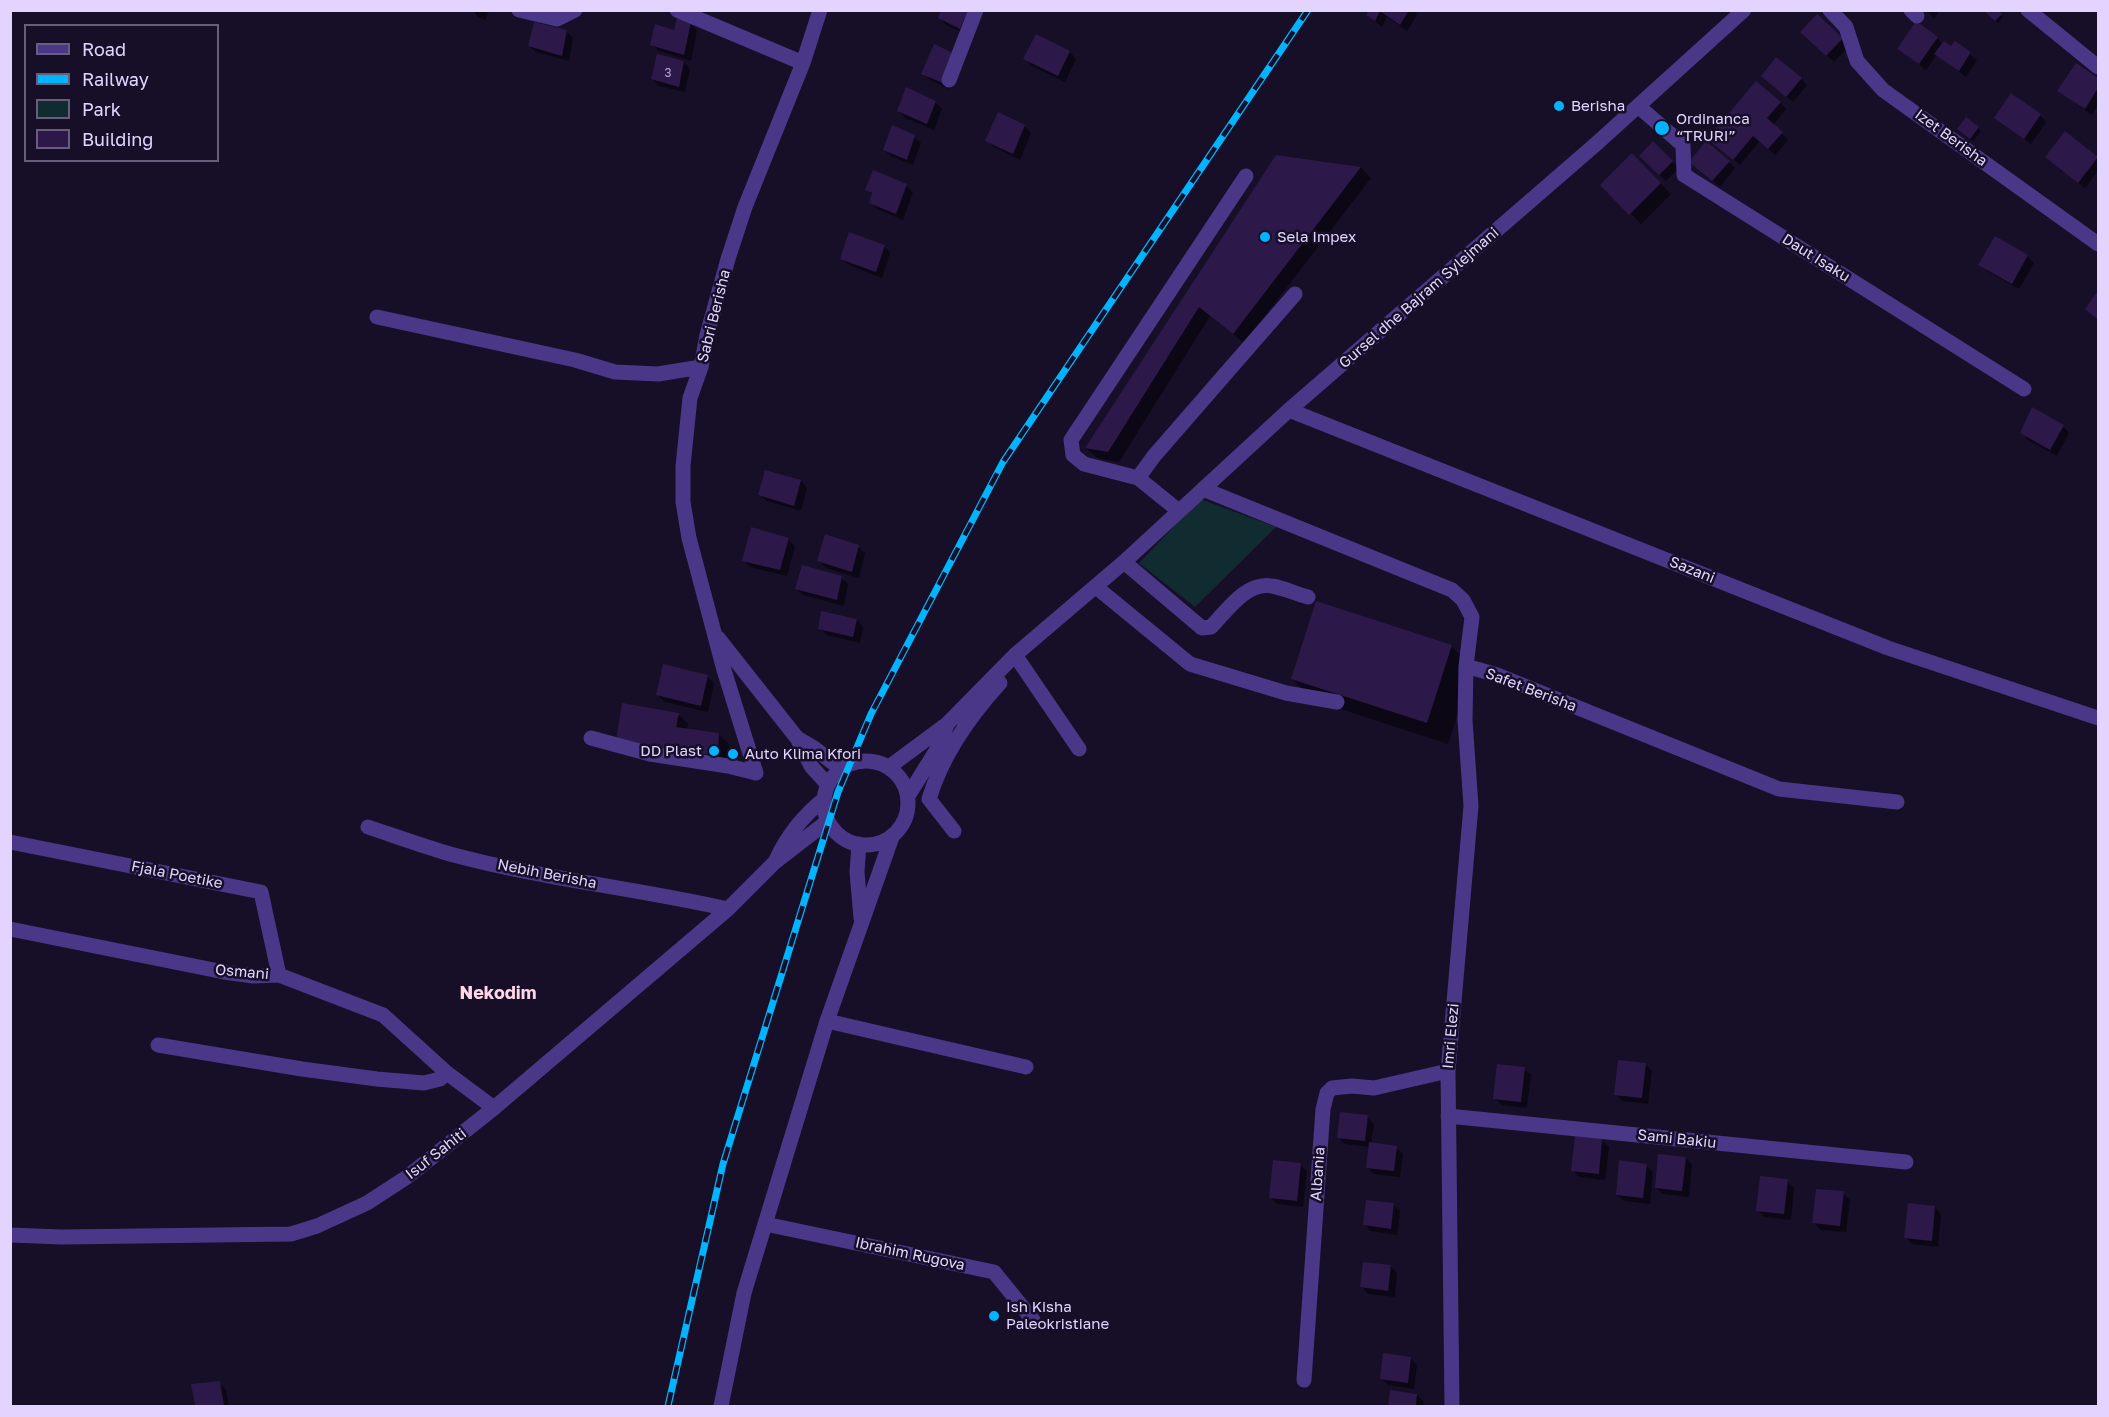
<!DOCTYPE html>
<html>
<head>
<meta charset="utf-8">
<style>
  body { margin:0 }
  #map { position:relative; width:2109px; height:1417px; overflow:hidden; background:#170e27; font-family:"Golos Text",sans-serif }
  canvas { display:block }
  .frame { position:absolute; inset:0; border:12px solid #e2d4ff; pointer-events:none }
  .legend { position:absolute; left:24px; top:24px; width:195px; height:138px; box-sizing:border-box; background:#170e27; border:2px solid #685d7d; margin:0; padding:8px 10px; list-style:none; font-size:18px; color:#e2d4ff }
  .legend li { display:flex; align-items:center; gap:12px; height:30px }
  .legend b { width:30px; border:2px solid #685d7d }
</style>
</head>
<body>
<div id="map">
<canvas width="2109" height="1417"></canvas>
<div class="frame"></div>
<ul class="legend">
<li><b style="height:8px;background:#4a3788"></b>Road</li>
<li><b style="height:8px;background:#00b4ff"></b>Railway</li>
<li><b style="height:16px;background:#112c31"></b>Park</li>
<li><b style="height:16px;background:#2c1949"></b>Building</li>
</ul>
</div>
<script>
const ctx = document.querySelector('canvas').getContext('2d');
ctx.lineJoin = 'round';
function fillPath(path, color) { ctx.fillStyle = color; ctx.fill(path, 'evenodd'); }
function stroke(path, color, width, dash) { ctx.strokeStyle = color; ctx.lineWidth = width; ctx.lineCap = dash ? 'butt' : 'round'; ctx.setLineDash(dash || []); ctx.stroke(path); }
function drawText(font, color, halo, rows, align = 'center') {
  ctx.font = font + ' "Golos Text",sans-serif'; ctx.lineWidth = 5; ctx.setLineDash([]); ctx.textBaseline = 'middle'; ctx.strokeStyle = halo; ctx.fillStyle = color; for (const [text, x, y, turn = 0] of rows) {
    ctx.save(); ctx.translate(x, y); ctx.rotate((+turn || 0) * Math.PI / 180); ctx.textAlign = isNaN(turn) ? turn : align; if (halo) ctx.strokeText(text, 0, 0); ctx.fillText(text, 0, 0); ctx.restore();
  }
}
const green = new Path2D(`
  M1200,499L1276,527L1195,607L1139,563Z`);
const shadow = new Path2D(`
  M475,10H485L488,13L486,20L478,17L475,14Z
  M943,10H977L967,34L946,25L940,18Z
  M1370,10H1413L1417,15L1407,31L1387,17L1382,27L1368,15Z
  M1927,10H1940L1934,19Z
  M1985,10H1996L2003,17L1998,23Z
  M1817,16L1849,46L1834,62L1802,32Z
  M690,24L697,30L691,61L659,51L652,44Z
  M566,31L573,38L569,61L536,52L529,46Z
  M1037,36L1070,52L1076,59L1065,82L1032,66L1025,59Z
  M1937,38L1943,44L1952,48L1955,43L1977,60L1966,77L1937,54L1926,70L1899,48Z
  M959,61L949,89L930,80L923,74Z
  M684,62L690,69L685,92L659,86L653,79Z
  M2076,65L2098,80V105L2092,115L2059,91Z
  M1801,79L1807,85L1793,102L1769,82Z
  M935,102L942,109L934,130L905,118L898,111Z
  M1780,103L1786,109L1773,125L1788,140L1775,155L1760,141L1740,165L1716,145Z
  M2040,115L2046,122L2031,144L1996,118Z
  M1024,126L1031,133L1020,160L994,147L987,140Z
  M1978,128L1981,131L1973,141L1962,132Z
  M2066,133L2098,159V171L2085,188L2054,163Z
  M914,137L921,143L913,165L891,156L884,150Z
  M1653,143L1679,168L1666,181L1641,156Z
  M1632,155L1671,194L1641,224L1602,185Z
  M1277,156L1361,168L1371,178L1244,343L1210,316L1119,462L1097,458L1086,448Z
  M1729,162L1735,168L1720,187L1698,168Z
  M906,185L913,192L903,220L877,209L871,202L873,196L867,189Z
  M884,246L890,253L882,278L849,265L842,259Z
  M2027,256L2034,263L2019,289L1987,271L1980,265Z
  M2063,426L2069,433L2057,456L2028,440L2022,433Z
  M801,481L807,488L801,511L767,501L760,495Z
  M788,539L795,546L787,576L750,567L743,560Z
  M858,547L865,553L859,578L826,568L819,561Z
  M841,578L848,584L844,606L803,595L797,589Z
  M857,620L863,627L860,643L827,635L820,628Z
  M1451,646L1473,668L1448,744L1313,700L1292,679Z
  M707,676L714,683L708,712L665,702L658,695Z
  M678,714L688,724L687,730L718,734L729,744L728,765L662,761Z
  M1645,1064L1652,1071L1648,1104L1622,1101L1616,1094Z
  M1524,1069L1531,1075L1527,1108L1502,1105L1495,1099Z
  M1367,1117L1374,1124L1371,1144L1396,1147L1403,1154L1400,1177L1374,1174L1367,1167L1370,1147L1345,1144L1338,1137Z
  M1602,1141L1609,1147L1605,1180L1579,1177L1573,1170Z
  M1686,1158L1692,1165L1689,1197L1663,1194L1656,1188Z
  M1300,1165L1307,1171L1303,1207L1277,1204L1270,1197Z
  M1646,1165L1653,1172L1650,1204L1624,1201L1617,1195Z
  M1787,1181L1794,1188L1791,1220L1765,1217L1758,1211Z
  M1843,1193L1850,1200L1846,1232L1821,1230L1814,1223Z
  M1393,1204L1400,1211L1397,1235L1371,1231L1364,1225Z
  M1935,1207L1941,1214L1938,1247L1912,1244L1906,1237Z
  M1391,1267L1397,1273L1395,1297L1368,1294L1362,1287Z
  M1410,1358L1417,1365L1414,1389L1388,1385L1382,1379Z
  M219,1383L226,1390L229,1406H196L193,1385Z
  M1391,1392L1417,1395L1424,1402L1423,1406H1389Z`);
const building = new Path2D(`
  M941,10H968L960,29L938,18Z
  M1369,10H1409L1400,25L1380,11L1375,21L1366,15Z
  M1983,10H1998L2002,14L1995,21Z
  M1817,14L1843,38L1826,56L1800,32Z
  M677,18L691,22L684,55L650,45L655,24L674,30Z
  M1916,21L1938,37L1919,64L1897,49Z
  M534,22L567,30L562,56L528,46Z
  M1036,34L1070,51L1058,76L1023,59Z
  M1944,41L1951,46L1955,41L1971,52L1959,71L1934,54Z
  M934,44L953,53L943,83L921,74Z
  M657,54L684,61L679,87L651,79Z
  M1776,57L1802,78L1786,97L1761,76Z
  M2076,63L2098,78V88L2085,109L2057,91Z
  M1756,81L1781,102L1767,118L1783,132L1768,149L1753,136L1733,160L1707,139Z
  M906,87L936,101L927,124L897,111Z
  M2011,93L2041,114L2024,139L1994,118Z
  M998,112L1025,125L1013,154L985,141Z
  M1966,117L1979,127L1970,139L1957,129Z
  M892,125L915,135L907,160L883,150Z
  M2065,131L2098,157L2078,183L2045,157Z
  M1653,141L1673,161L1659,175L1639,156Z
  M1706,141L1730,161L1712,181L1689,162Z
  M1632,153L1661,183L1629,215L1600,185Z
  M1276,155L1361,167L1233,334L1199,307L1108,452L1085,448Z
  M873,170L907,184L896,214L869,203L872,193L865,190Z
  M849,232L885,245L876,272L840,259Z
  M1995,236L2028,255L2012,284L1978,265Z
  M2098,291V320L2085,309Z
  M2032,407L2064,425L2050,450L2020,433Z
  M765,470L801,480L794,506L758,495Z
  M751,527L789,538L780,570L742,561Z
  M825,534L859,545L852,572L817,561Z
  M802,565L842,576L837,600L795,589Z
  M1316,601L1452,645L1427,723L1291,679Z
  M821,611L857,619L853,637L818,629Z
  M663,664L708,675L701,706L656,695Z
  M622,703L679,713L676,727L719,733L718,755L704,754L705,760L616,741Z
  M1618,1060L1646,1063L1642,1098L1614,1095Z
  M1497,1064L1525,1067L1521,1102L1493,1099Z
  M1340,1112L1368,1115L1365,1141L1337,1138Z
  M1575,1136L1602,1139L1599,1174L1571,1171Z
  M1369,1142L1397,1146L1394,1171L1366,1168Z
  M1658,1154L1686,1157L1682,1191L1655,1188Z
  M1273,1160L1301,1163L1297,1201L1269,1198Z
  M1619,1160L1647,1164L1643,1198L1616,1195Z
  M1760,1176L1788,1179L1784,1214L1756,1211Z
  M1816,1189L1844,1191L1840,1226L1812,1223Z
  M1366,1200L1394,1203L1391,1229L1363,1225Z
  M1908,1203L1935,1206L1932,1241L1904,1238Z
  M1363,1262L1391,1265L1388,1291L1360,1287Z
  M1383,1353L1411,1357L1408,1383L1380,1379Z
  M220,1381L224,1406H195L191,1384Z
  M1390,1390L1417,1394L1416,1406H1388Z`);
const minor = new Path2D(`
  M519,10L557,19L575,10
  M677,10L803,63
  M1830,10L1846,27L1857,61L1883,90L2098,244
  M1911,10L1917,16
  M2028,10L2098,67
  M949,80L976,10
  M1638,106L1683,145L1684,175L2024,389
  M377,317L575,360L615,372L658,374L701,367
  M1289,410L1888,648L2098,718
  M1138,478L1154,456L1295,294
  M1203,489L1452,590L1463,600L1472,617L1466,666L1497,675L1779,789L1897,802
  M1179,511L1138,478L1084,464L1073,455L1071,440L1246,176
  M1124,562L1202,628L1211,627C1226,612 1246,581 1272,586C1284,588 1296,594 1308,597
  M1096,587L1190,664L1286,693L1337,702
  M718,638L797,738L811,766L828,785
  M1015,655L1079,749
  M591,738L650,754L728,766L756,773
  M797,738L814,748L841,769
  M824 803a42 42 0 1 1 84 0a42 42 0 1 1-84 0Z
  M889,767L947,724L1015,655L1124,562L1289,410L1596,144L1744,10
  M756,773L724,670L689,538L683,502V466L690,398L701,367L707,335L728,259L745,207L803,63L820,10
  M908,796L936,751L947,725
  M368,827C395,836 423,846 450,854C542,879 636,888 728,909
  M954,831L929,799C942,756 969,717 1000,683
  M10,842L261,892L279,975
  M859,844L857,872L861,918
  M776,860C787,836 804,815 824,799
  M10,929L224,972L253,976L279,975L383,1015L447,1073L494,1108
  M827,1021L1026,1067
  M158,1045L302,1069L377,1079L424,1083L440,1079L447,1073
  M1448,1116L1906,1162
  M765,1224L994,1272L1033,1320
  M10,1235L62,1237L291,1234L317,1226L367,1203L407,1177L494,1108L728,909L775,862L828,821
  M1304,1380L1323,1109L1327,1093L1332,1088L1352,1086L1374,1088L1448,1071
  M721,1406L744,1293L827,1021L892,837
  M1452,1406L1448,1071L1471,806L1465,720L1466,666`);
const rail = new Path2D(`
  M668,1406L723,1164L838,792L871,714L1003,462L1308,10`);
const markers = [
  [1559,106,6,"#00b4ff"],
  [1662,128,8,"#00b4ff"],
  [1265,237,6,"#00b4ff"],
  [714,751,6,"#00b4ff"],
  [733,754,6,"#00b4ff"],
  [994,1316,6,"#00b4ff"]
];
const numberNames = [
  ["3",668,73]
];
const poiNames = [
  ["Berisha",1571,106],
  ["Ordinanca",1676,119],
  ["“TRURI”",1676,136],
  ["Sela Impex",1277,237],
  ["DD Plast",702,751,"right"],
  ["Auto Klima Kfori",745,754],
  ["Ish Kisha",1006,1307],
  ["Paleokristiane",1006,1324]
];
const streetNames = [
  ["Izet Berisha",1951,138,36],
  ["Daut Isaku",1816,258,32],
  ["Gursel dhe Bajram Sylejmani",1419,298,-41],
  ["Sabri Berisha",714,316,-76],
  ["Sazani",1692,570,22],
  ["Safet Berisha",1531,690,21],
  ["Nebih Berisha",547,874,11],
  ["Fjala Poetike",177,875,11],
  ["Osmani",242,972,5],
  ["Imri Elezi",1451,1036,-85],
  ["Sami Bakiu",1677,1139,6],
  ["Isuf Sahiti",436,1154,-38],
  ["Albania",1318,1174,-86],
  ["Ibrahim Rugova",910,1254,12]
];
const quarterNames = [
  ["Nekodim",498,993]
];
fillPath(green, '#112c31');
fillPath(shadow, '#0007');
fillPath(building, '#2c1949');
stroke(minor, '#4a3788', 15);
stroke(rail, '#00b4ff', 7);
stroke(rail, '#170e27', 4.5, [14]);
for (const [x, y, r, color] of markers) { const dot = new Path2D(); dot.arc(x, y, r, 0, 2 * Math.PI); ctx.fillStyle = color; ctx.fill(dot); stroke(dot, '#170e27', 2); }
drawText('12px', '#b4a5d2', null, numberNames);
drawText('15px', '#e2d4ff', '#170e27', poiNames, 'left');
drawText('15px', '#e2d4ff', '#170e27', streetNames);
drawText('bold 18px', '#ffd6e8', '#170e27', quarterNames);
</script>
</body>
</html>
